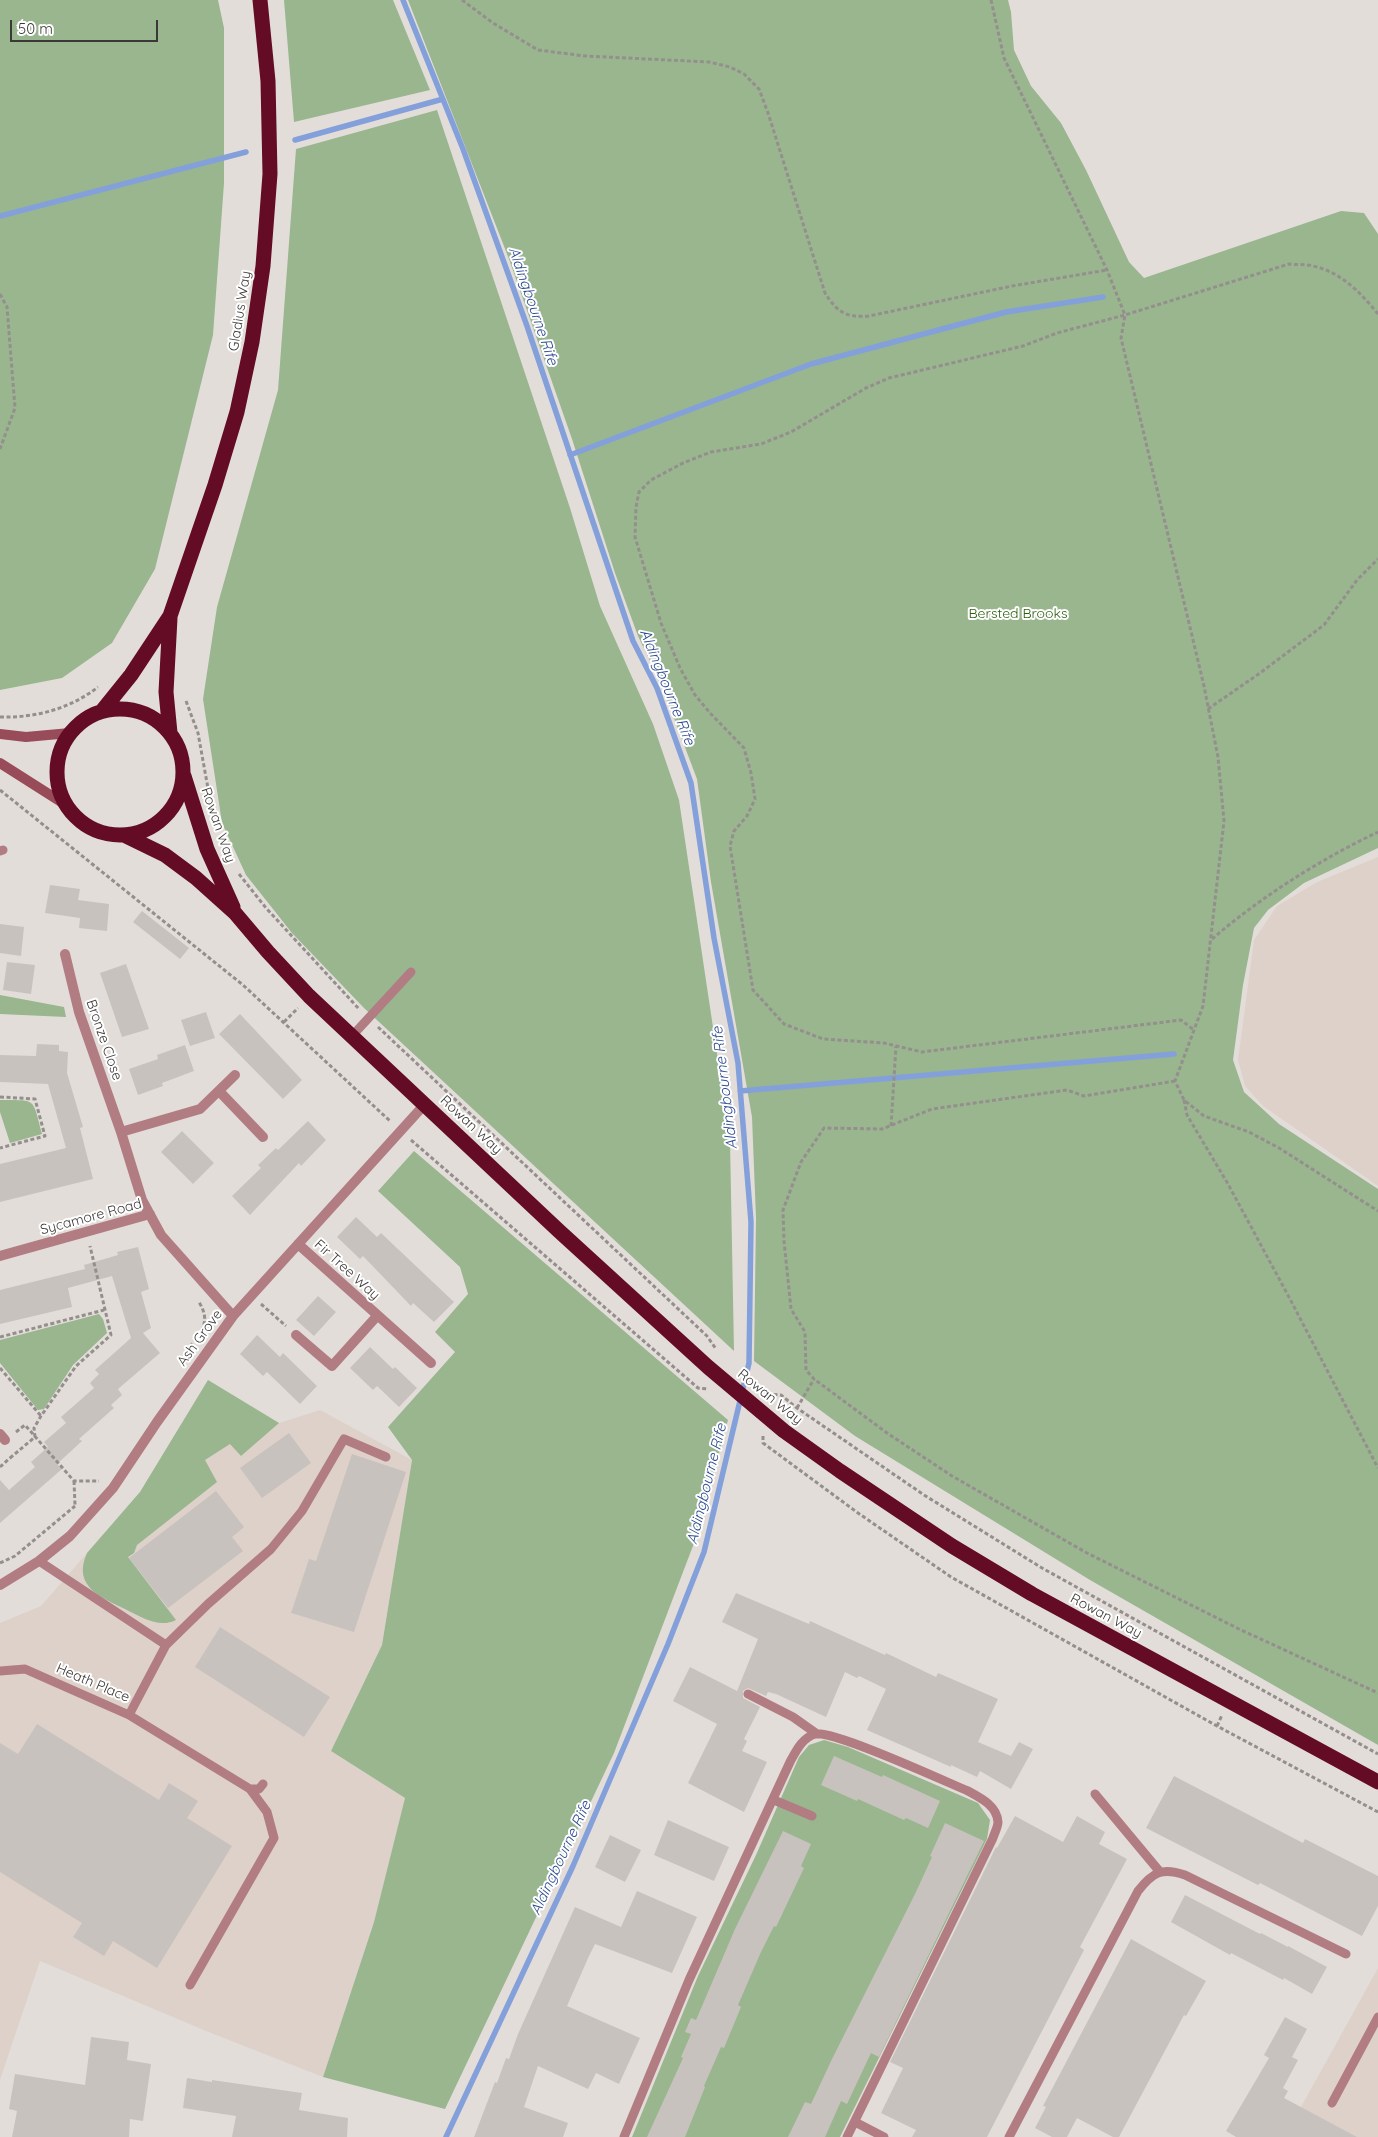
<!DOCTYPE html>
<html>
<head>
<meta charset="utf-8">
<style>
  body { margin:0 }
  #map { position:relative; width:1378px; height:2137px; overflow:hidden; background:#e3ddda; font-family:Quicksand,sans-serif }
  canvas { display:block }
  .scale { position:absolute; left:10px; top:20px; width:148px; height:22px; box-sizing:border-box; border:2px solid #3b3937; border-top:0; padding-left:6px; font-size:15px; line-height:18px; white-space:nowrap; color:#3b3937; -webkit-text-stroke:4px #fff; paint-order:stroke }
</style>
</head>
<body>
<div id="map">
<canvas width="1378" height="2137"></canvas>
<div class="scale">50 m</div>
</div>
<script>
const ctx = document.querySelector('canvas').getContext('2d');
ctx.lineJoin = 'round';
function fillPath(path, color) { ctx.fillStyle = color; ctx.fill(path, 'evenodd'); }
function stroke(path, color, width, dash) { ctx.strokeStyle = color; ctx.lineWidth = width; ctx.lineCap = dash ? 'butt' : 'round'; ctx.setLineDash(dash || []); ctx.stroke(path); }
function drawText(font, color, halo, rows, align = 'center') {
  ctx.font = font + ' Quicksand,sans-serif'; ctx.lineWidth = 4; ctx.setLineDash([]); ctx.textBaseline = 'middle'; ctx.strokeStyle = halo; ctx.fillStyle = color; for (const [text, x, y, turn = 0] of rows) {
    ctx.save(); ctx.translate(x, y); ctx.rotate((+turn || 0) * Math.PI / 180); ctx.textAlign = isNaN(turn) ? turn : align; if (halo) ctx.strokeText(text, 0, 0); ctx.fillText(text, 0, 0); ctx.restore();
  }
}
const built = new Path2D(`
  M1378,857V1186L1263,1106L1245,1086L1238,1060L1254,940L1277,906L1317,882Z
  M208,1380L279,1423L320,1410L412,1460L382,1645L331,1751L405,1798L374,1922L323,2077L206,2031L40,1961L0,2080V1623L41,1606L140,1492Z
  M1378,1968V2137H1286L1301,2107Z`);
const green = new Path2D(`
  M0,0H218L224,28V183L213,335L155,569L112,643L62,678L0,690Z
  M284,0H393L430,90L294,122Z
  M408,0H1008L1011,12L1014,50L1031,86L1061,123L1086,170L1129,262L1144,278L1341,211L1364,213L1378,234V848L1304,883L1268,910L1254,928L1243,985L1233,1060L1244,1092L1279,1124L1378,1189V1745L1090,1580L855,1436L754,1361L756,1218L752,1117L711,882L697,779L661,684L638,636L615,573L572,439L509,259Z
  M437,110L570,508L600,606L653,724L679,800L730,1141L734,1351L364,1008L292,933L246,875L222,823L203,699L217,607L278,390L296,149Z
  M0,995L64,1007L66,1017L0,1014Z
  M0,1100C38,1100 32,1098 42,1134L10,1143L0,1112Z
  M414,1151L728,1420L696,1538L614,1753L445,2109L323,2077L374,1922L405,1798L331,1751L382,1645L412,1460L388,1427L455,1352L435,1332L468,1294L460,1267L378,1191Z
  M99,1314L103,1319L107,1333L73,1365L44,1409L38,1410L0,1363V1340Z
  M208,1380L279,1423L241,1456L230,1444L205,1460L217,1482L137,1545L134,1553L128,1557L176,1620C158,1629 140,1616 125,1609C100,1597 72,1586 87,1553L140,1492Z
  M824,1740L848,1747L978,1803L990,1820L987,1839L840,2137H632L698,1976L756,1855L799,1757L809,1745Z`);
const stream = new Path2D(`
  M403,0L463,149L527,326L633,641L657,688L691,783L714,938L738,1063L751,1222L749,1363L704,1552L668,1644L573,1866L446,2137
  M295,140L443,99
  M0,216L246,152
  M570,455L811,364L1006,312L1103,297
  M740,1091L1174,1054`);
const building = new Path2D(`
  M50,885L80,889L78,900L109,904L107,931L79,928L80,918L45,913Z
  M142,911L189,948L180,959L133,922Z
  M0,924L24,927L21,956L0,953Z
  M7,962L35,965L31,994L3,990Z
  M126,964L149,1029L122,1037L100,973Z
  M206,1012L215,1038L190,1046L181,1020Z
  M240,1014L302,1080L283,1099L219,1034Z
  M37,1044L59,1045V1051L68,1052L67,1073L83,1127L80,1128L93,1179L0,1202V1164L66,1148L48,1084L0,1082V1055L36,1056Z
  M185,1045L194,1071L162,1083L163,1086L138,1095L129,1069L158,1059L157,1055Z
  M308,1121L326,1140L301,1166L299,1163L250,1215L232,1196L261,1168L258,1165L276,1148L278,1150Z
  M182,1131L214,1163L193,1184L161,1152Z
  M356,1217L377,1237L381,1233L454,1302L434,1322L413,1303L411,1306L363,1256L360,1259L337,1237Z
  M138,1247L149,1289L141,1292L151,1328L143,1333L160,1353L118,1389L122,1395L111,1405L114,1408L79,1439L82,1441L57,1464L62,1469L0,1523V1480L9,1490L35,1467L31,1462L48,1447L44,1442L66,1423L61,1417L94,1388L90,1383L99,1374L95,1370L131,1338L112,1276L68,1288L72,1307L0,1324V1290L85,1269L84,1265L118,1255L117,1252Z
  M318,1296L336,1312L314,1336L296,1320Z
  M257,1335L280,1357L283,1353L317,1386L300,1404L267,1372L263,1376L240,1354Z
  M370,1347L393,1369L395,1367L417,1388L399,1407L377,1386L373,1390L350,1368Z
  M289,1433L311,1463L262,1498L240,1468Z
  M352,1454L406,1472L354,1632L291,1613L309,1559L316,1561Z
  M216,1491L244,1527L232,1537L243,1551L168,1608L129,1558Z
  M736,1593L809,1624L810,1621L885,1655L886,1653L936,1677L938,1673L998,1699L978,1742L1011,1756L1019,1742L1033,1749L1011,1789L980,1771L977,1777L951,1765V1767L867,1730L886,1689L859,1676L857,1678L845,1672L826,1717L776,1694L768,1692L766,1696L748,1688L743,1691V1698L760,1707L744,1739L747,1741L742,1751L767,1762L744,1812L688,1783L717,1724L673,1701L690,1667L737,1691L758,1639L722,1622Z
  M220,1627L330,1697L304,1737L195,1667Z
  M37,1724L159,1800L169,1783L198,1801L187,1818L232,1846L157,1968L113,1941L104,1956L73,1937L82,1923L0,1872V1743L18,1754Z
  M834,1756L882,1777L883,1775L940,1801L928,1828L906,1818L904,1820L858,1799L857,1801L821,1785Z
  M1174,1776L1303,1843L1305,1839L1378,1876V1906L1362,1936L1260,1883L1258,1885L1146,1828Z
  M1015,1816L1063,1842L1077,1816L1105,1832L1099,1844L1127,1859L1080,1947L1084,1950L987,2137H912L916,2130L881,2113L903,2068L890,2062L996,1847L997,1848Z
  M668,1820L729,1847L714,1881L654,1855Z
  M945,1823L984,1841L879,2057L871,2053L847,2104L841,2101L825,2137H788L805,2102L811,2104L832,2059L915,1894L932,1857L930,1856Z
  M783,1831L811,1844L801,1866L804,1868L776,1927L774,1926L761,1952L738,2005L741,2007L724,2048L721,2047L704,2086L705,2087L685,2137H647L683,2058L681,2057L691,2034L685,2032L691,2018L696,2020L735,1929Z
  M610,1835L641,1850L625,1882L595,1867Z
  M637,1891L697,1917L672,1973L595,1944L589,1956L567,2006L640,2038L619,2084L596,2073L588,2089L538,2066L524,2107L568,2123L563,2137H474L495,2082L497,2083L506,2058L509,2059L518,2034L575,1907L621,1927Z
  M1185,1895L1260,1934L1261,1933L1288,1947V1946L1327,1967L1312,1994L1284,1978L1283,1980L1231,1953L1230,1955L1171,1922Z
  M1131,1939L1206,1981L1186,2016L1184,2015L1119,2137H1113L1077,2118L1067,2137H1052L1035,2128L1046,2107L1043,2106Z
  M1285,2017L1307,2029L1292,2057L1298,2060L1283,2088L1288,2091L1284,2098L1357,2137H1236L1226,2131L1269,2058L1264,2055Z
  M91,2037L129,2042L127,2060L151,2064L143,2121L130,2119L129,2137H12L17,2111L9,2109L15,2074L85,2085Z
  M187,2078L212,2082V2080L302,2093L299,2110L348,2118L347,2137H232L236,2116L183,2108Z`);
const path = new Path2D(`
  M462,0L493,23L538,50L585,56L709,62L730,67L744,74L759,89L768,113L825,293C837,312 846,318 869,316L1012,286L1107,270
  M991,0L1004,58L1107,270L1125,315L1057,333L1023,346L889,378L866,388L791,432L761,444L711,452L683,463L651,480L639,492L636,507L635,537L661,623L680,668L695,695L711,714L744,748L751,773L755,799L747,816L734,831L730,846L753,990L784,1024L823,1039L884,1043L922,1052L1181,1020L1194,1030
  M0,294L7,307L15,408L0,449
  M1378,314C1361,293 1341,272 1313,266C1305,264 1297,265 1289,264L1125,315L1121,338L1204,686L1218,757L1224,821L1203,1006L1175,1081L1184,1100L1204,1116L1249,1132L1279,1148L1378,1211
  M186,701L198,733L209,794
  M1208,709L1260,673L1324,625L1357,580L1378,559
  M0,717C35,718 70,709 98,687
  M0,790L243,985L390,1121
  M239,874L266,908L359,1009
  M1212,939C1261,897 1319,860 1378,832
  M284,1022L298,1008
  M378,1027L707,1336L716,1349
  M1175,1081L1084,1096L1067,1090L932,1109L882,1129L824,1128L801,1162L783,1210L784,1241L791,1309L805,1332L806,1370L814,1379L887,1433L952,1476L1087,1553L1239,1629L1378,1693
  M0,1097L35,1099L45,1136L0,1148
  M1184,1100L1187,1115L1228,1184L1290,1299L1378,1468
  M891,1126L896,1046
  M411,1140L698,1388L708,1389
  M261,1304L286,1326
  M0,1337L104,1310
  M190,1347C202,1330 211,1322 199,1302
  M0,1368L41,1416
  M767,1394L781,1395L797,1408L924,1495L1042,1568L1378,1754
  M797,1408L814,1379
  M16,1432L25,1425L74,1481H99
  M763,1436V1443L858,1513L951,1577L1217,1726L1378,1812
  M10,1458L35,1437L34,1428L41,1416L76,1366L111,1335L90,1246
  M0,1467L10,1458
  M74,1481L75,1505
  M0,1563L15,1556L75,1506
  M1217,1726L1222,1715`);
const lane = new Path2D(`
  M0,851L3,850
  M352,1036L411,972
  M39,1561L166,1645
  M0,1671L25,1669L129,1715L166,1645L208,1604L271,1549L302,1511L344,1439L386,1457
  M748,1694L793,1717L817,1734
  M129,1715L250,1789H259L263,1784
  M1095,1794L1160,1872
  M774,1800L812,1816
  M190,1985L274,1838L267,1812L250,1789
  M1332,2103L1378,2017
  M855,2122L884,2137
  M624,2137L689,1980L790,1762C796,1751 802,1738 815,1734C834,1730 944,1781 968,1791C981,1798 997,1806 998,1822C998,1827 994,1834 993,1838L847,2137
  M1009,2137L1138,1891C1153,1872 1162,1867 1185,1875L1346,1954`);
const street = new Path2D(`
  M65,954L79,1012L121,1132L142,1200L161,1235L233,1316
  M219,1091L263,1137
  M121,1132L200,1109L235,1075
  M298,1244L431,1363
  M0,1256L150,1214
  M296,1335L332,1366L377,1316
  M0,1434L5,1440
  M0,1585L39,1561L70,1536L113,1488L157,1422L233,1316L425,1104`);
const secondary = new Path2D(`
  M0,734L26,737L70,733
  M0,763L66,805`);
const highway = new Path2D(`
  M57 772a63 63 0 1 1 126 0a63 63 0 1 1-126 0Z
  M102,711L131,675L170,616L215,485L237,412L252,342L263,266L270,174L268,81L260,0
  M170,733L166,692L170,618
  M184,776L207,849L233,907
  M126,836L165,855L196,878L235,913L268,952L309,996L559,1231L708,1367L784,1431L840,1471L952,1546L1032,1594L1378,1782`);
const streetNames = [
  ["Gladius Way",240,311,-81],
  ["Rowan Way",218,825,71],
  ["Bronze Close",104,1040,71],
  ["Rowan Way",471,1125,43],
  ["Sycamore Road",91,1217,-15],
  ["Fir Tree Way",347,1270,42],
  ["Ash Grove",200,1338,-54],
  ["Rowan Way",770,1397,39],
  ["Rowan Way",1106,1616,28],
  ["Heath Place",93,1683,23]
];
const parkNames = [
  ["Bersted Brooks",1018,614]
];
const waterNames = [
  ["Aldingbourne Rife",533,306,71],
  ["Aldingbourne Rife",667,687,68],
  ["Aldingbourne Rife",725,1088,-97],
  ["Aldingbourne Rife",707,1484,-76],
  ["Aldingbourne Rife",561,1858,-65]
];
fillPath(built, '#ded1c9');
fillPath(green, '#99b68f');
stroke(stream, '#84a0da', 5.5);
fillPath(building, '#c8c2bf');
stroke(path, '#948f8d', 3, [4, 2.5]);
stroke(lane, '#b27c83', 9);
stroke(street, '#b27c83', 10);
stroke(secondary, '#984b58', 10);
stroke(highway, '#640b25', 15);
drawText('14px', '#3b3937', '#fff', streetNames);
drawText('14px', '#2b5e0e', '#fff', parkNames);
drawText('italic 15px', '#2e4c92', '#fff', waterNames);
</script>
</body>
</html>
